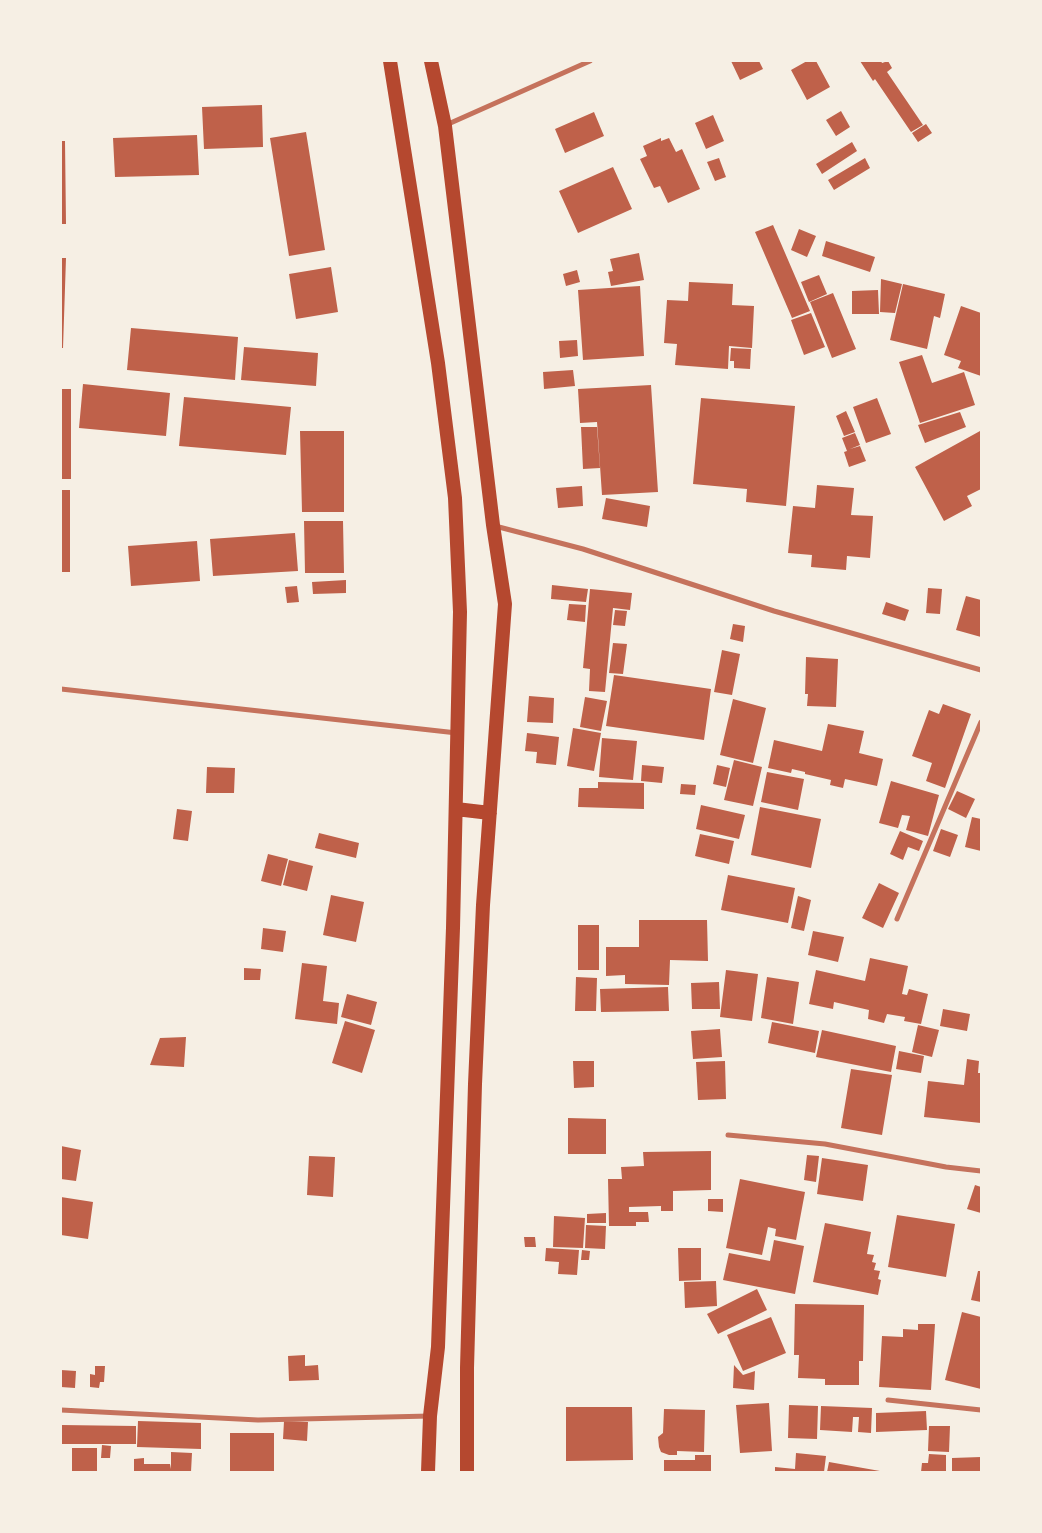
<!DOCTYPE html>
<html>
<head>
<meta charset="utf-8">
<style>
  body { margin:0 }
  #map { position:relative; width:1042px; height:1533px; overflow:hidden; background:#f6efe4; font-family:"Work Sans",sans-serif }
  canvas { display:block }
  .frame { position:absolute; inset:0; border:62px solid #f6efe4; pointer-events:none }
</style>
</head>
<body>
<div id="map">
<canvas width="1042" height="1533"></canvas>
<div class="frame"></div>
</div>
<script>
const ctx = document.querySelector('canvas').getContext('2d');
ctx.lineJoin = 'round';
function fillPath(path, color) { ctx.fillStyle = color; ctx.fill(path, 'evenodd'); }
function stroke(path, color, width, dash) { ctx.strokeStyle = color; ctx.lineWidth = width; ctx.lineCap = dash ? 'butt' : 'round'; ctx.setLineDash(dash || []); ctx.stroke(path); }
const building = new Path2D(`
  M731,61H759L763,69L740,80Z
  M807,61H816L830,87L807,100L791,70Z
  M860,61H881L882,63L888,61L892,68L887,72L923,125L911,132L875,79L873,81Z
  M262,105L263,147L204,149L202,107Z
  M841,111L850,127L836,136L826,120Z
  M594,112L604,136L565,153L555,129Z
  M713,115L724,141L706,149L695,123Z
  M926,124L932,133L918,142L912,133Z
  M306,132L325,250L289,256L270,138Z
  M197,135L199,175L115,177L113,138Z
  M661,138V141L669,138L676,152L682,149L700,189L668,203L660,186L654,188L640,159L647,156L643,146Z
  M61,141H65L66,224H61Z
  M852,142L857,151L822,174L816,164Z
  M719,158L726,177L715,181L707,162Z
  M865,158L870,168L834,190L828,180Z
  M613,167L632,209L578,233L559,191Z
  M773,225L810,311L792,318L755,232Z
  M799,229L816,236L807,257L791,250Z
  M826,241L875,257L870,272L822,256Z
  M639,253L644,280L611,286L608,272L613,271L610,259Z
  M61,258H66L63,348H61Z
  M331,267L338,312L296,319L289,274Z
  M577,270L580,282L566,286L563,274Z
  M819,275L827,294L809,302L801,282Z
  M881,279L902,284L895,313L880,312Z
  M689,282L733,284L732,305L754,306L752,348L729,346L728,369L675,365L677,344L664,343L667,300L688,301Z
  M903,284L945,294L940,318L934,316L927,349L890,340Z
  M640,286L644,356L583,360L578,290Z
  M878,290L879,314H852V291Z
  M833,293L856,349L832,358L810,302Z
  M961,306L981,313V376L958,368L961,361L944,355Z
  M811,313L825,347L804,355L791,320Z
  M131,328L238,337L235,380L127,370Z
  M577,340L578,356L560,358L559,341Z
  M244,347L318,353L316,386L241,380Z
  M731,348L751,349L750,369L734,368V361H730Z
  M922,355L932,383L964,372L975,405L920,423L899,362Z
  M573,370L575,386L544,389L543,372Z
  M83,384L170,393L166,436L79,428Z
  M651,385L658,492L602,495L597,422L580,423L578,389Z
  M61,389H71V479H61Z
  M184,397L291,407L286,455L179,446Z
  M701,398L795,406L786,506L746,502L747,489L693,484Z
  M877,398L891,434L866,443L853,407Z
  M846,411L855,432L844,436L836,416Z
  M960,412L966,427L925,443L918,425Z
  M581,427H597L600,468L583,469Z
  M300,431H344V512H302Z
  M980,431L981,489L967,496L972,506L944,521L915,467Z
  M855,433L860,445L850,449L860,446L866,461L849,467L844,452L847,451L842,438Z
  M817,485L854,488L851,515L873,516L870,558L847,556L846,570L811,567L812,555L788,553L793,506L815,508Z
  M582,486L583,506L558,508L556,488Z
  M61,490H70V572H61Z
  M606,498L650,506L647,527L602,519Z
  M304,521H343L344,573H305Z
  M295,533L298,571L213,576L210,539Z
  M197,541L200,581L131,586L128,546Z
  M346,580V593L313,594L312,582Z
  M552,585L588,589L586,602L551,599Z
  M297,586L299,602L287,603L285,587Z
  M928,588L942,589L940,614L926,613Z
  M590,589L632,593L630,610L613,608L605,692L589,691L590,669L583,668Z
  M966,596L981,600V637L956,630Z
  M886,602L909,610L905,621L882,614Z
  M569,604L586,605L585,622L567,620Z
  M615,610L627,611L625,626L613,625Z
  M733,624L745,626L743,642L730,639Z
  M613,643L627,644L623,674L609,673Z
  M722,650L740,654L732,695L714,692Z
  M806,657L838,659L836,707L807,706L808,694H805Z
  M614,675L711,689L704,740L606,726Z
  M529,696L554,698L553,723L527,722Z
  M585,697L607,701L601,731L580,727Z
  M733,699L766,708L753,763L720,755Z
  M943,704L971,714L945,788L926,781L932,763L912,756L929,710L939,714Z
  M828,724L864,731L859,753L883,759L877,786L845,779L843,788L830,785L831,780L805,774V772L792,769L791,773L768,768L774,740L822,751Z
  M573,728L601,733L594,771L567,766Z
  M527,733L559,737L556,765L536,763L537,752L525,751Z
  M602,738L637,741L633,780L599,777Z
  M734,760L762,767L753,806L724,800Z
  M642,765L664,767L662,783L641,781Z
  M717,765L730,768L726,787L713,784Z
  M207,767L235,768L234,793H206Z
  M767,772L804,779L798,810L761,802Z
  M891,781L939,795L928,836L906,830L910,816L902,815L898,828L879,823Z
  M598,782L644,783V809L578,807L579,788H598Z
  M681,784L696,785L695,795L680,794Z
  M957,791L975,799L966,818L948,809Z
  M701,805L745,815L739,839L696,829Z
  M760,807L821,819L811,868L751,855Z
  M177,809L192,811L188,841L173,839Z
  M972,817L981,819V851L965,847Z
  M941,829L958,835L950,857L933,851Z
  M900,831L923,841L919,851L908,847L903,860L890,854Z
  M319,833L359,843L356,858L315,848Z
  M700,834L734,841L729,864L695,856Z
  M268,854L288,859L281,886L261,881Z
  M289,860L313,866L307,891L283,885Z
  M728,875L795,888L788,923L721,910Z
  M879,883L899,893L883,928L862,918Z
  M331,895L364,902L356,942L323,935Z
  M798,896L811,900L804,931L791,928Z
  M639,920H707L708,961L670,960L669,985L625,984V975L606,976V947H639Z
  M578,925H599V970H578Z
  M263,928L286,931L283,952L261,949Z
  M813,931L844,937L838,962L808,955Z
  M870,958L908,966L902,994L907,995L909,989L928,994L921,1024L904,1021L905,1017L887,1014L884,1023L868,1019L869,1010L834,1002L833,1009L809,1004L816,970L865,981Z
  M302,963L327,966L323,1001L339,1003L337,1024L295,1019Z
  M244,968L261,969L260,980H244Z
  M726,970L758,974L752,1021L720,1017Z
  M576,977L597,978L596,1011H575Z
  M767,977L799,982L793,1024L761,1018Z
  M719,982L720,1009H692L691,983Z
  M668,987L669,1011L601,1012L600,989Z
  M347,994L377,1002L371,1025L341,1017Z
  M943,1009L970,1014L967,1031L940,1026Z
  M345,1021L375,1030L362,1073L332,1063Z
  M772,1022L819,1031L815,1053L768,1043Z
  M918,1025L939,1030L932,1057L912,1052Z
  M720,1029L722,1057L693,1059L691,1031Z
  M822,1030L896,1046L891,1072L816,1057Z
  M186,1037L184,1067L150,1065L160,1038Z
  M899,1051L924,1056L921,1073L896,1069Z
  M967,1059L979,1061L978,1073H981V1123L924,1117L928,1081L964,1085Z
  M573,1061H594V1087L574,1088Z
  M725,1061L726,1099L698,1100L696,1062Z
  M851,1069L892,1075L882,1135L841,1128Z
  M568,1118L606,1119V1154H568Z
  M61,1146L81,1150L76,1181L61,1179Z
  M711,1151V1190L673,1191V1211H661V1206L629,1207V1212H648L649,1222H636V1226H609L608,1179H622L621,1167L644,1166L643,1152Z
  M807,1155L819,1156L816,1182L804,1180Z
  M309,1156L335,1157L333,1197L307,1195Z
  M822,1158L868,1165L863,1201L817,1194Z
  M740,1179L805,1192L796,1240L775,1236L776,1229L768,1227L762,1255L726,1248Z
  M975,1185L981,1187V1213L967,1209Z
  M61,1197L93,1202L88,1239L61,1235Z
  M708,1199H723V1212L708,1211Z
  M606,1213V1223H587V1214Z
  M897,1215L955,1224L946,1277L888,1267Z
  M554,1216L585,1218L583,1248L553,1247Z
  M825,1223L871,1232L867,1254L874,1255L872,1262L876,1263L874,1270L880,1271L878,1279L881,1280L878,1295L813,1282Z
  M586,1225L606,1226L605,1249L585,1248Z
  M524,1237H535L536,1247H525Z
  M774,1240L804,1246L795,1294L723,1280L729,1253L770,1261Z
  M546,1248L579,1250L577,1275L558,1274L559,1262L545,1261Z
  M678,1248H701V1280L679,1281Z
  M582,1250L590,1251L589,1260H581Z
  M978,1271H981V1302L971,1300Z
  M716,1281L717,1306L685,1308L684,1282Z
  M757,1289L767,1310L718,1334L707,1314Z
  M795,1304L864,1305L863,1361H859V1385H825V1379L798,1378L799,1355H794Z
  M962,1312L981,1317V1389L945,1380Z
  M771,1317L786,1353L743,1371L727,1335Z
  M918,1324H935L931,1390L879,1387L882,1336L903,1337V1329L918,1330Z
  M305,1355V1366L318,1365L319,1380L289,1381L288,1356Z
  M734,1365L743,1375L755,1371L754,1390L733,1388Z
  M95,1366H105L104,1382H100L99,1388L90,1387V1374L95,1375Z
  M61,1370L76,1371L75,1388L61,1387Z
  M769,1403L772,1451L740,1453L736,1405Z
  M789,1405L818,1406L817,1439L788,1438Z
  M821,1406L872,1408L871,1433L858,1432L859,1417H853L852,1432L820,1430Z
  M566,1407H632L633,1460L566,1461Z
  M664,1409L705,1410L704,1452L677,1451V1455H669L661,1452L659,1447L658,1437L663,1433Z
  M926,1411L927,1430L876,1432V1413Z
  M138,1421L201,1423V1449L137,1447Z
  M284,1421L308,1422L307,1441L283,1439Z
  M61,1425L136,1426V1444H61Z
  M929,1426H950L949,1452L928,1451Z
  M230,1433H274V1472H230Z
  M102,1445L111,1446L110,1458H101Z
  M72,1448H97V1472H72Z
  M171,1452L192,1453L191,1472H134V1459L144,1458V1464H170L171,1469Z
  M796,1453L826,1456L824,1472H775V1467L795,1469Z
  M929,1454L946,1455V1472H921L922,1463H928Z
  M695,1455H711V1472H664V1460H695Z
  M981,1457V1472H952V1458Z
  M829,1462L880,1471V1472H827Z`);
const minor = new Path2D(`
  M446,125L590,61
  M495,526L583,549L774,611L981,670
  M61,689L457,733
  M897,919L981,722
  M728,1135L825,1144L946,1167L981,1171
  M888,1400L981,1410
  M61,1410L258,1420L430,1416`);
const trunk = new Path2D(`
  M390,61L438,363L455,498L460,612L453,928L438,1347L430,1416L428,1472
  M431,61L445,126L493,525L505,604L483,905L475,1084L467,1368V1472
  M456,809L490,813`);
fillPath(building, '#bf614a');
stroke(minor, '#c5725c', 5);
stroke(trunk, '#b5482f', 14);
</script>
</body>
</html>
